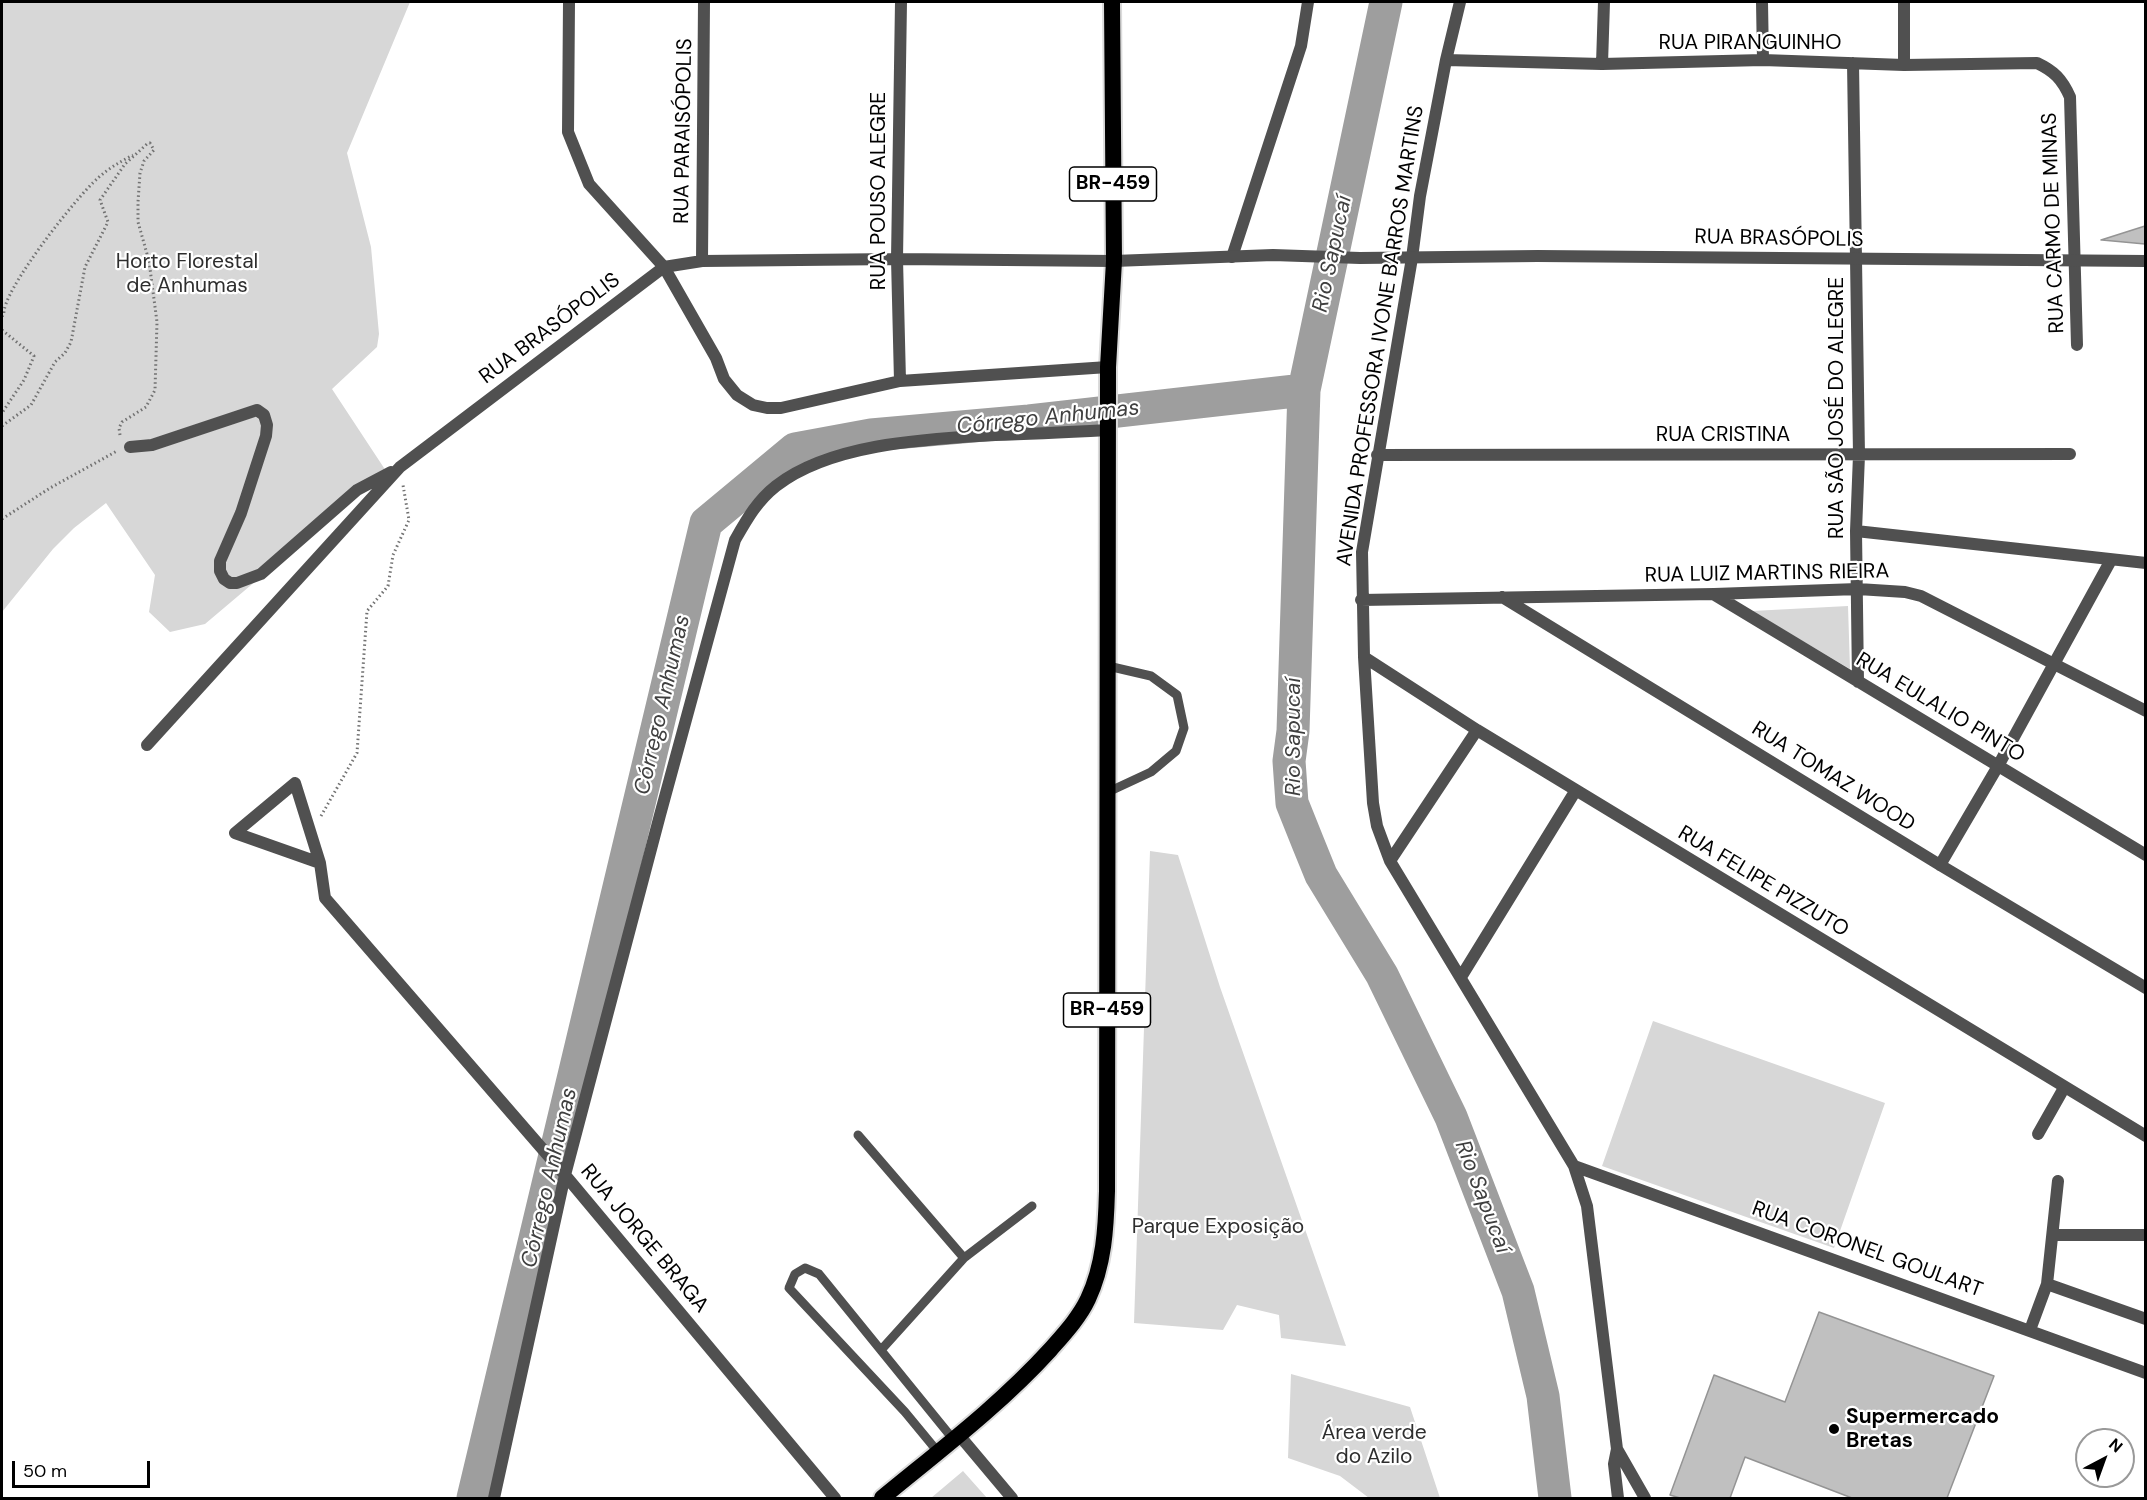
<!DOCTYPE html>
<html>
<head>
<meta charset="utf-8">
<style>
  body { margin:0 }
  #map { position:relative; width:2147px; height:1500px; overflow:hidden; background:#fff; font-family:"DM Sans",sans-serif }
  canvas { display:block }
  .frame { position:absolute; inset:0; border:3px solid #000; pointer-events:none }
  .north { position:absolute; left:2075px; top:1428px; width:60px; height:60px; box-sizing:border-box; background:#fff; border:2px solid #999; border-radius:50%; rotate:41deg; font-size:16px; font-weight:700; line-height:24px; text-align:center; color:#000 }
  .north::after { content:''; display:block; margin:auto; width:21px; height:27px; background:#000; clip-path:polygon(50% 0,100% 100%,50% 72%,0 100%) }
  .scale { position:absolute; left:12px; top:1461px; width:138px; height:27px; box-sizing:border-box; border:3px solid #000; border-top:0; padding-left:8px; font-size:18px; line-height:21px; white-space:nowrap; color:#000; -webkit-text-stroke:4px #fff; paint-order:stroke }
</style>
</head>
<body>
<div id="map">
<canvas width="2147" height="1500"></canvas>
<div class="frame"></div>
<div class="north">N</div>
<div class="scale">50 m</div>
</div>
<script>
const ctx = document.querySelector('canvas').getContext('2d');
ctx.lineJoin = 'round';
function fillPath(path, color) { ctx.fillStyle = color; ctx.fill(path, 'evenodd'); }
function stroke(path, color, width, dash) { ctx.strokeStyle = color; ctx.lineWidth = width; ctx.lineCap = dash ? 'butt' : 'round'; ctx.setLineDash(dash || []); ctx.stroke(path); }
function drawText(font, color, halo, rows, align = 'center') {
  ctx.font = font + ' "DM Sans",sans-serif'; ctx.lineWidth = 4.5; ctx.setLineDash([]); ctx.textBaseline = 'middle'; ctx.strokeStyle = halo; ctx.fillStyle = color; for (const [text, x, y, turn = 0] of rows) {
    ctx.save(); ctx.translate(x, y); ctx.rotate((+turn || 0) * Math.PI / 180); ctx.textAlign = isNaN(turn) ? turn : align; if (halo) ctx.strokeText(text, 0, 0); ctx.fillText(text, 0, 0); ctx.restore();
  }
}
const green = new Path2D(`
  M2,2H410L347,153L371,247L379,334L377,347L332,389L386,471L205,624L170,632L149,612L155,575L106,503L74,528L53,549L2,612Z
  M1848,606L1850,669L1752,611Z
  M1150,851L1178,855L1220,987L1346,1346L1281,1338L1279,1315L1237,1305L1223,1330L1134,1323Z
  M1653,1021L1885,1103L1834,1248L1602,1166Z
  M1291,1374L1410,1407L1440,1498H1369L1340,1476L1288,1458Z
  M963,1471L987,1498H931Z`);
const river = new Path2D(`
  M1386,2L1304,390L1293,731L1289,761L1292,803L1308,843L1321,875L1382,975L1451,1117L1518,1291L1543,1396L1555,1498
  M473,1498L706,523L795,449L871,435L1029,421L1304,390`);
const building = new Path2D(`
  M2145,226V244L2102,240H2101Z
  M1819,1312L1994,1376L1947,1498H1852L1745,1457L1730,1498H1680L1670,1495L1714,1375L1785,1402Z`);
const path = new Path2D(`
  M2,316L4,315C0,293 78,195 98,178C109,168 120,162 133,155
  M2,330L34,356L24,380L2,413
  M2,426L31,405L55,362L65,353L71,342L85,267L108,222L100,200L125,164L147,144L150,143L154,150L144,161L140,173L138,202V222L149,261L157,322L155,390L146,407L122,422L119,428L120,435
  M2,519L50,488L117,451
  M321,816L357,753L367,611L388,586L393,555L409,520L403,485`);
const service = new Path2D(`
  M1108,792L1151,772L1176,751L1184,728L1177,695L1151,676L1108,666
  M858,1135L964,1258L881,1350
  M964,1258L1032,1206
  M938,1452L905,1412L789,1288L795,1274L805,1268L819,1274L953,1439`);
const pedestrian = new Path2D(`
  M2038,1134L2064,1088`);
const minor = new Path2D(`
  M569,2L568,132L589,184L664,267L716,358L724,379L737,395L753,405L767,408H781L900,381L1108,367
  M1460,2L1446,60L1420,196L1412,258L1362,552L1364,657L1373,803L1377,826L1390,861L1574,1166L1587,1206L1617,1449L1645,1498
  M1762,2L1763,60
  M1446,60L1602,64L1763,60L1904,65L2037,63C2054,71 2062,79 2070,97L2077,345
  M1853,63L1859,455L1856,531L1858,682
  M1602,64L1604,2
  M1904,65V2
  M1232,257L1301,46L1308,2
  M702,261L704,2
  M900,381L897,259L901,2
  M130,447L152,445L257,410L264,415L267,425L266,436L241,513L220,561V571L224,579L230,583H237L261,574L357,490L391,472
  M1377,455L2070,454
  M1856,531L2146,563
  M1715,595L2146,855
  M1502,597L1940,865L2146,988
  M1361,600L1714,594L1858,589L1905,592L1921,596L2146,711
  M1364,657L1477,730L2146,1136
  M147,745L400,467L664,267L702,261L897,259L1114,261
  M1390,861L1477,730
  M320,863L235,833L295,783L320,863L325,898L565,1175L835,1498
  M1940,865L1998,766L2111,560
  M1461,977L1576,790
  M1574,1166L2146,1373
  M2053,1235H2146
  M2047,1284L2146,1319
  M2030,1330L2047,1284L2058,1181
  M959,1435L1012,1498
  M1617,1449L1614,1464L1618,1498
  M494,1498L565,1175L660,815L735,540C747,519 757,501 776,486C831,443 928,439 995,435C1033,434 1071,432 1108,430`);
const tertiary = new Path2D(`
  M1114,261L1273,255L1360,258L1538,256L2146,261`);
const trunk = new Path2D(`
  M882,1498C939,1451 1000,1405 1050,1350C1064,1334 1079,1318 1088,1299C1104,1265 1106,1228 1107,1191L1108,367L1114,261L1112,2`);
const markers = [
  [1834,1429,6,"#000"]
];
const shields = [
  [1113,184,87],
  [1107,1010,87]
];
const shieldNames = [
  ["BR-459",1113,184],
  ["BR-459",1107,1010]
];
const streetNames = [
  ["RUA PIRANGUINHO",1750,43],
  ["RUA PARAISÓPOLIS",684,131,-89],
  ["RUA POUSO ALEGRE",879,191,-90],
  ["RUA CARMO DE MINAS",2054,223,-92],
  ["RUA BRASÓPOLIS",1779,239,1],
  ["RUA BRASÓPOLIS",550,329,-37],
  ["AVENIDA PROFESSORA IVONE BARROS MARTINS",1381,336,-81],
  ["RUA SÃO JOSÉ DO ALEGRE",1837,408,-90],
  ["RUA CRISTINA",1723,435],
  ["RUA LUIZ MARTINS RIEIRA",1767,574,-1],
  ["RUA EULALIO PINTO",1940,708,31],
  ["RUA TOMAZ WOOD",1833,777,32],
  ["RUA FELIPE PIZZUTO",1763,882,31],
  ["RUA JORGE BRAGA",644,1239,50],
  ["RUA CORONEL GOULART",1867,1250,20]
];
const parkNames = [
  ["Horto Florestal",187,262],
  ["de Anhumas",187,286],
  ["Parque Exposição",1218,1227],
  ["Área verde",1374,1433],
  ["do Azilo",1374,1457]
];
const poiNames = [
  ["Supermercado",1846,1417],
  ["Bretas",1846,1441]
];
const waterNames = [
  ["Rio Sapucaí",1333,254,-78],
  ["Córrego Anhumas",1048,418,-6],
  ["Córrego Anhumas",663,705,-77],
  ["Rio Sapucaí",1294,737,-90],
  ["Córrego Anhumas",550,1178,-77],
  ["Rio Sapucaí",1482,1197,69]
];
fillPath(green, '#d7d7d7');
stroke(river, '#9e9e9e', 33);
fillPath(building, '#c0c0c0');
stroke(building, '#949494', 1.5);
stroke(trunk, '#dbdbdb', 20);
stroke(path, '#727272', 3, [1.5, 3]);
stroke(service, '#505050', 9);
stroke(pedestrian, '#505050', 12);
stroke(minor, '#505050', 12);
stroke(tertiary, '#505050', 12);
stroke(trunk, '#000', 16);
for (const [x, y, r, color] of markers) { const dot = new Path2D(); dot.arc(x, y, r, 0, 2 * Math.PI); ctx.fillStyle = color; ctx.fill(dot); stroke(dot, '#fff', 2); }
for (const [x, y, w] of shields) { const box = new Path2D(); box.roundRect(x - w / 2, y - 17, w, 34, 4.5); ctx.fillStyle = '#fff'; ctx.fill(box); stroke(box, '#000', 1.5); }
drawText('bold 20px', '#000', null, shieldNames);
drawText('21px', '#000', '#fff', streetNames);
drawText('21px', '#2e2e2e', '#fff', parkNames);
drawText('bold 21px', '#000', '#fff', poiNames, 'left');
drawText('italic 22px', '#3f3f3f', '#fff', waterNames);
</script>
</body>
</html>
